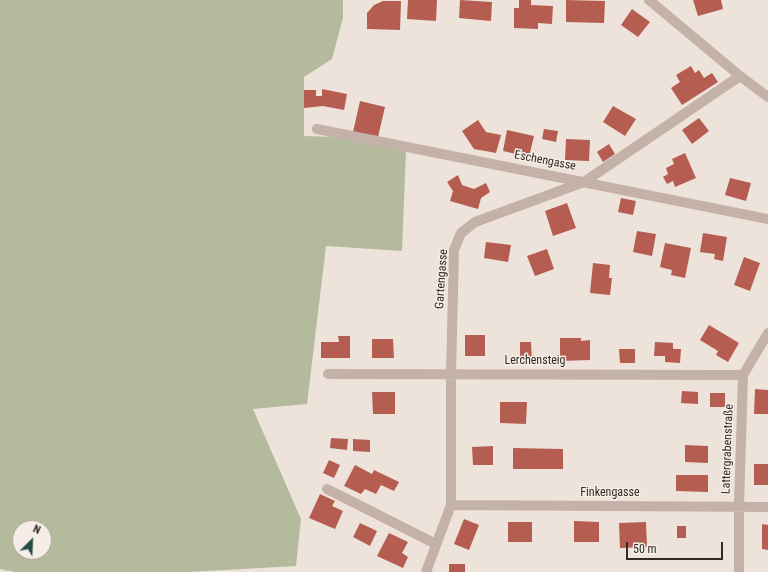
<!DOCTYPE html>
<html>
<head>
<meta charset="utf-8">
<style>
  body { margin:0 }
  #map { position:relative; width:768px; height:572px; overflow:hidden; background:#eee3db; font-family:"Roboto Condensed",sans-serif }
  canvas { display:block }
  .north { position:absolute; left:12px; top:520px; width:40px; height:40px; box-sizing:border-box; background:#f6ede6; border:1px solid #a89f9a; border-radius:50%; rotate:24deg; font-size:11px; font-weight:700; line-height:16px; text-align:center; color:#322a27 }
  .north::after { content:''; display:block; margin:auto; width:14px; height:18px; background:#224e4c; clip-path:polygon(50% 0,100% 100%,50% 72%,0 100%) }
  .scale { position:absolute; left:626px; top:542px; width:97px; height:18px; box-sizing:border-box; border:2px solid #322a27; border-top:0; padding-left:5px; font-size:12px; line-height:14px; white-space:nowrap; color:#322a27; -webkit-text-stroke:3px #f6ede6; paint-order:stroke }
</style>
</head>
<body>
<div id="map">
<canvas width="768" height="572"></canvas>
<div class="north">N</div>
<div class="scale">50 m</div>
</div>
<script>
const ctx = document.querySelector('canvas').getContext('2d');
ctx.lineJoin = 'round';
function fillPath(path, color) { ctx.fillStyle = color; ctx.fill(path, 'evenodd'); }
function stroke(path, color, width, dash) { ctx.strokeStyle = color; ctx.lineWidth = width; ctx.lineCap = dash ? 'butt' : 'round'; ctx.setLineDash(dash || []); ctx.stroke(path); }
function drawText(font, color, halo, rows, align = 'center') {
  ctx.font = font + ' "Roboto Condensed",sans-serif'; ctx.lineWidth = 3; ctx.setLineDash([]); ctx.textBaseline = 'middle'; ctx.strokeStyle = halo; ctx.fillStyle = color; for (const [text, x, y, turn = 0] of rows) {
    ctx.save(); ctx.translate(x, y); ctx.rotate((+turn || 0) * Math.PI / 180); ctx.textAlign = isNaN(turn) ? turn : align; if (halo) ctx.strokeText(text, 0, 0); ctx.fillText(text, 0, 0); ctx.restore();
  }
}
const green = new Path2D(`
  M0,0H343V18L332,59L304,77V136L336,137L406,151L402,251L326,246L307,404L253,409L301,519L296,566L189,572H15L0,569ZM20,528H44V552H20Z`);
const building = new Path2D(`
  M408,0H437L436,21L407,19Z
  M460,0L492,2L491,21L459,18Z
  M519,0H531V5L553,6L552,24L538,23V29L514,28V8H519Z
  M566,0L605,1L604,23L566,22Z
  M693,0H721L723,9L698,16Z
  M383,1H401L400,30L367,29V13L374,5Z
  M632,9L650,22L638,37L621,25Z
  M691,66L695,73L699,70L704,78L712,73L718,82L682,105L671,88L680,82L676,75Z
  M322,89L347,94L344,110L323,106L304,108V90H316V96H322Z
  M360,101L385,107L378,137L353,132Z
  M613,106L636,119L625,136L603,122Z
  M699,118L709,131L692,144L682,130Z
  M478,120L486,132L501,135L496,153L474,149L462,131Z
  M544,129L558,131L556,142L542,139Z
  M507,130L534,136L529,157L503,151Z
  M566,139L590,140L589,161L565,160Z
  M609,144L615,154L603,162L597,152Z
  M685,153L696,178L675,187L673,181L667,184L663,177L668,174L666,168L674,164L672,159Z
  M458,175L462,185L474,189L486,183L490,192L481,198L478,209L450,201L453,191L447,182Z
  M730,178L751,183L746,201L725,195Z
  M621,198L636,201L633,215L618,212Z
  M567,203L576,228L553,236L545,211Z
  M637,231L656,234L652,256L633,252Z
  M703,233L727,237L723,261L714,259L715,254L700,252Z
  M486,242L511,245L508,262L484,258Z
  M665,243L691,248L685,278L671,275L672,270L660,267Z
  M547,249L554,269L535,276L527,256Z
  M744,257L760,263L750,291L734,285Z
  M593,263L610,265L609,278H612L610,295L590,293Z
  M709,325L739,343L728,362L716,355L718,351L700,340Z
  M465,335H485V356H465Z
  M338,336H350V358H321V342H339Z
  M560,338H581V341L590,340V360L560,361Z
  M372,339H393L394,358H372Z
  M520,342H531L532,362H520Z
  M655,342L673,343V349H681L680,363L665,362V356H654Z
  M619,349H635V363H620Z
  M755,389L768,390V414H754Z
  M682,391L698,392V404L681,403Z
  M372,392H395V414H373Z
  M710,393H725V407H710Z
  M500,402H527L526,424L500,423Z
  M331,438L348,439L347,450L330,448Z
  M353,439L370,440V452L353,451Z
  M685,445L708,446V463L685,462Z
  M493,446V465H473L472,447Z
  M513,448L563,449V469H513Z
  M329,460L340,465L334,478L323,473Z
  M754,464H768V485H754Z
  M355,465L372,474L374,470L399,482L394,491L381,485L376,494L365,489L361,494L344,486Z
  M676,475H708V492L676,491Z
  M320,494L335,501L332,506L343,511L335,529L309,518Z
  M464,519L479,525L469,550L454,544Z
  M574,521L599,522V542H574Z
  M508,522H532V542H508Z
  M646,522L647,547L620,548L619,523Z
  M360,523L377,531L370,546L353,537Z
  M762,524L768,525V550L762,549Z
  M677,526H686V538H677Z
  M389,533L408,542L402,553L408,557L403,568L377,556Z
  M449,564H465V572H449Z`);
const minor = new Path2D(`
  M649,0L740,76L768,97
  M317,129L768,219
  M328,374L743,375
  M327,489L436,544
  M451,505L768,507
  M426,572L451,505V374L454,250L461,233L475,222L584,182L740,76
  M739,572V507L743,375L768,333`);
const streetNames = [
  ["Eschengasse",545,161,11],
  ["Gartengasse",442,279,-86],
  ["Lerchensteig",535,361],
  ["Lattergrabenstraße",728,449,-88],
  ["Finkengasse",610,493]
];
fillPath(green, '#b4bb9d');
fillPath(building, '#b65d51');
stroke(minor, '#c4b2a8', 10);
drawText('12px', '#322a27', '#f6ede6', streetNames);
</script>
</body>
</html>
